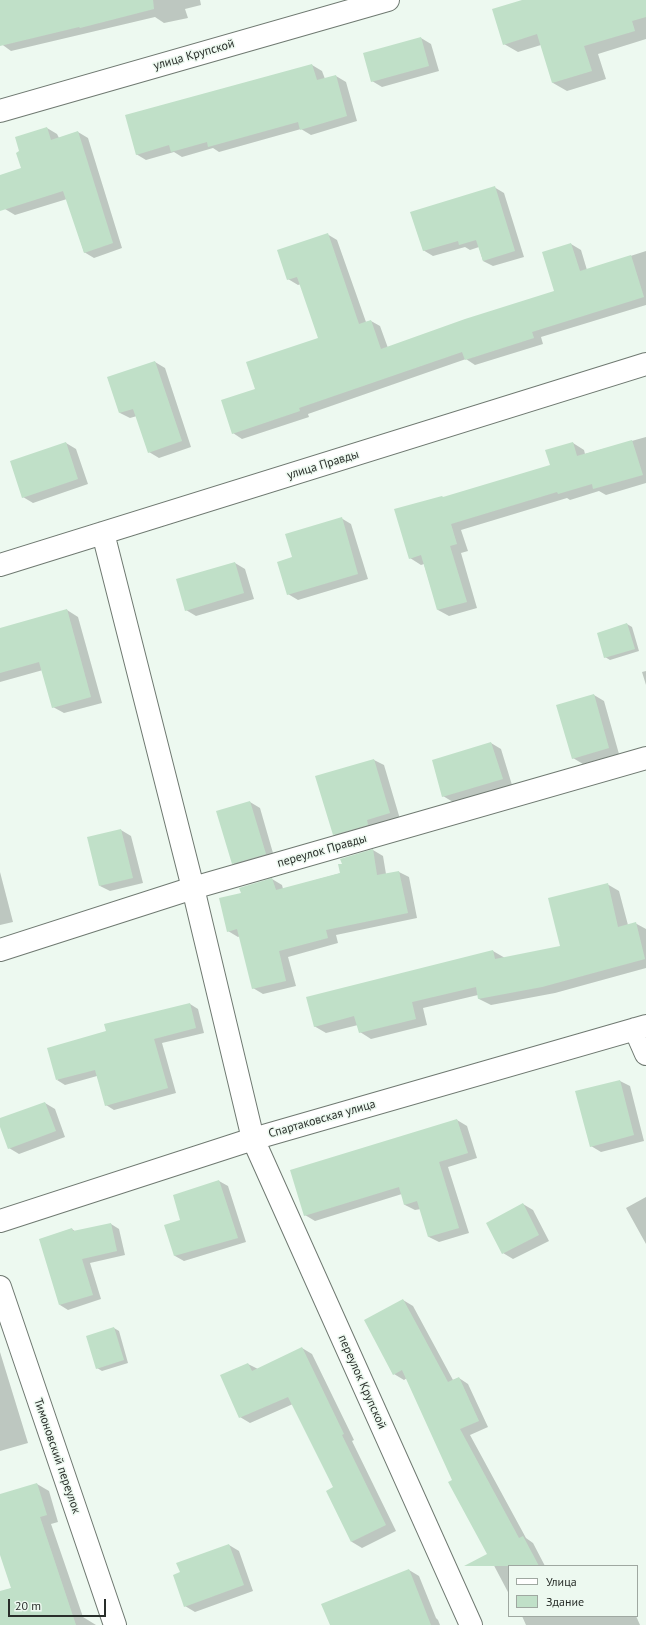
<!DOCTYPE html>
<html>
<head>
<meta charset="utf-8">
<style>
  body { margin:0 }
  #map { position:relative; width:646px; height:1625px; overflow:hidden; background:#edf9f0; font-family:"PT Sans",sans-serif }
  canvas { display:block }
  .legend { position:absolute; left:508px; top:1565px; width:130px; height:52px; box-sizing:border-box; background:#edf9f0; border:1px solid #9fa8a1; margin:0; padding:5px 7px; list-style:none; font-size:12px; color:#292e2a }
  .legend li { display:flex; align-items:center; gap:8px; height:20px }
  .legend b { width:20px; border:1px solid #9fa8a1 }
  .scale { position:absolute; left:8px; top:1599px; width:98px; height:18px; box-sizing:border-box; border:2px solid #292e2a; border-top:0; padding-left:5px; font-size:12px; line-height:14px; white-space:nowrap; color:#292e2a; -webkit-text-stroke:3px #edf9f0; paint-order:stroke }
</style>
</head>
<body>
<div id="map">
<canvas width="646" height="1625"></canvas>
<ul class="legend">
<li><b style="height:5px;background:#fff"></b>Улица</li>
<li><b style="height:11px;background:#c0e0c8"></b>Здание</li>
</ul>
<div class="scale">20 m</div>
</div>
<script>
const ctx = document.querySelector('canvas').getContext('2d');
ctx.lineJoin = 'round';
function fillPath(path, color) { ctx.fillStyle = color; ctx.fill(path, 'evenodd'); }
function stroke(path, color, width, dash) { ctx.strokeStyle = color; ctx.lineWidth = width; ctx.lineCap = dash ? 'butt' : 'round'; ctx.setLineDash(dash || []); ctx.stroke(path); }
function drawText(font, color, halo, rows, align = 'center') {
  ctx.font = font + ' "PT Sans",sans-serif'; ctx.lineWidth = 3; ctx.setLineDash([]); ctx.textBaseline = 'middle'; ctx.strokeStyle = halo; ctx.fillStyle = color; for (const [text, x, y, turn = 0] of rows) {
    ctx.save(); ctx.translate(x, y); ctx.rotate((+turn || 0) * Math.PI / 180); ctx.textAlign = isNaN(turn) ? turn : align; if (halo) ctx.strokeText(text, 0, 0); ctx.fillText(text, 0, 0); ctx.restore();
  }
}
const shadow = new Path2D(`
  M0,0H200L201,5L185,9L188,18L164,23L155,17L11,51L0,43Z
  M525,0H646V39L598,54L606,79L567,91L553,83L541,45L518,52L504,44Z
  M421,38L431,44L439,71L382,87L372,81Z
  M312,65L322,71L325,79L336,76L346,82L357,121L311,135L301,129L219,152L213,148L182,157L174,152L146,160L136,154Z
  M47,128L57,134L59,138L78,132L88,138L122,248L94,258L84,252L67,199L15,215L5,209L0,194V176L22,169Z
  M494,187L504,193L524,257L493,266L483,261L479,247L470,250L465,247L433,256L423,250Z
  M327,234L337,240L366,322L371,321L380,326L388,348L555,292L571,244L581,250L587,270L646,251V305L541,337L543,344L475,365L466,359L308,414L309,417L242,439L233,433L256,390L319,339L301,284L298,285L288,279Z
  M155,362L165,368L191,447L159,458L149,452L137,416L130,418L120,413L108,378Z
  M646,437V483L606,495L599,491L570,500L567,498L461,530L468,551L461,553L477,608L449,616L438,610L424,564L421,565L410,558L444,498L551,466L573,443L584,450L585,454Z
  M66,443L76,449L88,484L33,503L23,497Z
  M341,518L351,524L368,579L298,600L288,594Z
  M235,563L245,569L254,599L196,616L186,610L177,580Z
  M67,610L78,617L102,703L64,713L53,707L43,670L0,682V629Z
  M627,624L632,627L639,651L610,660L605,657Z
  M646,671V685L642,672Z
  M594,695L604,701L619,754L583,764L573,758Z
  M491,743L501,749L512,785L453,802L443,796Z
  M374,760L384,765L400,819L344,840L334,834Z
  M250,802L260,808L275,860L243,869L233,863Z
  M121,830L131,836L143,883L110,891L100,886Z
  M373,850L383,856L386,874L399,872L409,877L417,918L336,935L338,943L288,957L296,986L263,994L253,988L240,936L238,937L228,931L242,893L272,879L282,885L283,889L341,873L343,864Z
  M0,872L13,922L0,925Z
  M607,884L619,891L628,925L635,923L646,929V968L555,993L491,1005L479,999L478,995L423,1008L427,1025L371,1039L360,1032L358,1025L326,1033L314,1026L493,951L505,958L561,947Z
  M190,1004L198,1009L204,1033L162,1043L176,1093L114,1110L106,1105L97,1076L65,1085L57,1080L107,1031Z
  M620,1081L630,1086L644,1141L601,1152L591,1146Z
  M45,1103L55,1109L65,1137L19,1154L9,1148L0,1124V1119Z
  M457,1120L467,1126L477,1158L448,1167L469,1233L439,1242L429,1237L421,1209L415,1210L405,1205L402,1194L315,1221L305,1215Z
  M219,1181L228,1186L246,1242L184,1261L175,1256L166,1226L182,1221Z
  M646,1197V1244L626,1208Z
  M523,1204L533,1210L549,1241L513,1259L503,1253Z
  M111,1224L119,1229L125,1255L90,1263L101,1299L68,1310L60,1305L72,1229L76,1232Z
  M403,1300L413,1306L453,1380L459,1378L468,1384L488,1427L470,1435L526,1538L533,1543L545,1566H509V1594L450,1482L453,1480L407,1378L404,1380L394,1374Z
  M114,1328L119,1331L128,1363L102,1371L97,1368Z
  M302,1348L312,1354L354,1440L352,1441L396,1531L362,1548L352,1542L327,1491L334,1488L293,1404L250,1423L240,1417L248,1364L258,1369Z
  M0,1352L28,1443L0,1451Z
  M37,1484L49,1491L58,1522L51,1524L83,1617L96,1625H0V1592L12,1588L0,1527V1495Z
  M229,1545L239,1551L253,1591L195,1612L185,1606Z
  M409,1570L419,1576L436,1618L438,1620L440,1625H331Z
  M522,1616H636L640,1625H526Z`);
const building = new Path2D(`
  M0,0H153L154,9L80,28L79,27L0,46Z
  M522,0H646V17L632,21L635,31L584,46L592,71L552,83L537,34L503,45L492,9Z
  M421,37L429,66L371,82L363,53Z
  M312,64L317,80L336,75L347,116L300,130L298,122L208,147L207,142L171,152L169,145L136,155L125,115Z
  M47,127L51,140L78,131L113,243L84,253L63,191L0,211V175L21,168L16,153L19,151L15,137Z
  M495,186L515,251L483,261L476,240L459,245L458,241L423,251L410,212Z
  M328,233L359,324L371,320L381,349L465,319L554,291L542,252L571,243L580,271L631,255L644,297L532,332L534,338L465,360L462,352L299,408L300,411L232,434L221,400L255,389L246,362L318,338L297,277L287,280L277,250Z
  M155,361L182,441L148,453L133,409L119,413L107,377Z
  M632,440L643,475L593,489L592,484L558,494L557,492L451,524L457,544L450,546L467,602L437,610L421,555L409,559L394,509L442,496L443,497L550,465L545,450L573,442L577,456Z
  M66,442L78,479L22,498L10,461Z
  M342,517L358,574L287,595L277,562L292,557L285,534Z
  M235,562L244,593L185,611L176,579Z
  M67,609L91,697L52,708L39,662L0,673V628Z
  M627,623L635,649L604,658L597,633Z
  M594,694L609,748L572,759L556,705Z
  M491,742L503,779L442,797L432,760Z
  M374,759L390,813L367,820L368,825L333,835L315,776Z
  M250,801L266,854L232,864L216,811Z
  M121,829L133,878L99,886L87,837Z
  M373,849L377,875L399,871L408,913L326,930L328,938L279,951L286,981L252,989L237,929L227,932L219,898L241,893L239,888L272,878L276,890L340,873L338,864H342L340,859Z
  M608,883L618,927L636,922L645,959L542,987L478,999L476,987L412,1002L416,1019L359,1033L354,1016L314,1027L306,997L493,950L495,959L560,946L548,898Z
  M190,1003L196,1028L154,1039L168,1088L105,1106L95,1070L56,1080L47,1048L106,1031L104,1024Z
  M620,1080L634,1135L590,1147L575,1091Z
  M45,1102L56,1131L8,1149L0,1127V1118Z
  M457,1119L468,1153L439,1162L459,1228L428,1237L417,1201L404,1205L399,1187L304,1216L290,1170Z
  M219,1180L238,1238L174,1256L164,1225L180,1220L173,1195Z
  M523,1203L539,1235L502,1254L486,1223Z
  M111,1223L117,1251L82,1259L93,1295L59,1305L39,1239L72,1228L73,1231Z
  M403,1299L448,1382L459,1377L479,1421L460,1429L519,1538L523,1536L539,1566H464L487,1554L448,1482L452,1480L402,1370L393,1375L364,1320Z
  M114,1327L124,1360L96,1369L86,1336Z
  M302,1347L344,1434L342,1435L386,1525L351,1542L326,1491L333,1487L288,1397L239,1418L220,1375L248,1363L252,1371Z
  M37,1483L47,1515L40,1517L76,1625H0V1591L11,1588L0,1555V1494Z
  M229,1544L244,1585L184,1607L173,1575L180,1572L176,1563Z
  M409,1569L431,1625H330L321,1604Z`);
const minor = new Path2D(`
  M0,111L388,0
  M103,533L193,888L253,1139L471,1625
  M0,565L646,364
  M0,950L193,888L646,758
  M635,1029L646,1054
  M0,1221L253,1139L646,1026
  M0,1287L115,1625`);
const streetNames = [
  ["улица Крупской",194,55,-16],
  ["улица Правды",323,465,-17],
  ["переулок Правды",322,851,-16],
  ["Спартаковская улица",322,1119,-16],
  ["переулок Крупской",362,1382,66],
  ["Тимоновский переулок",57,1456,71]
];
fillPath(shadow, '#0003');
fillPath(building, '#c0e0c8');
stroke(minor, '#6f7971', 24);
stroke(minor, '#fff', 22);
drawText('12px', '#292e2a', '#edf9f0', streetNames);
</script>
</body>
</html>
